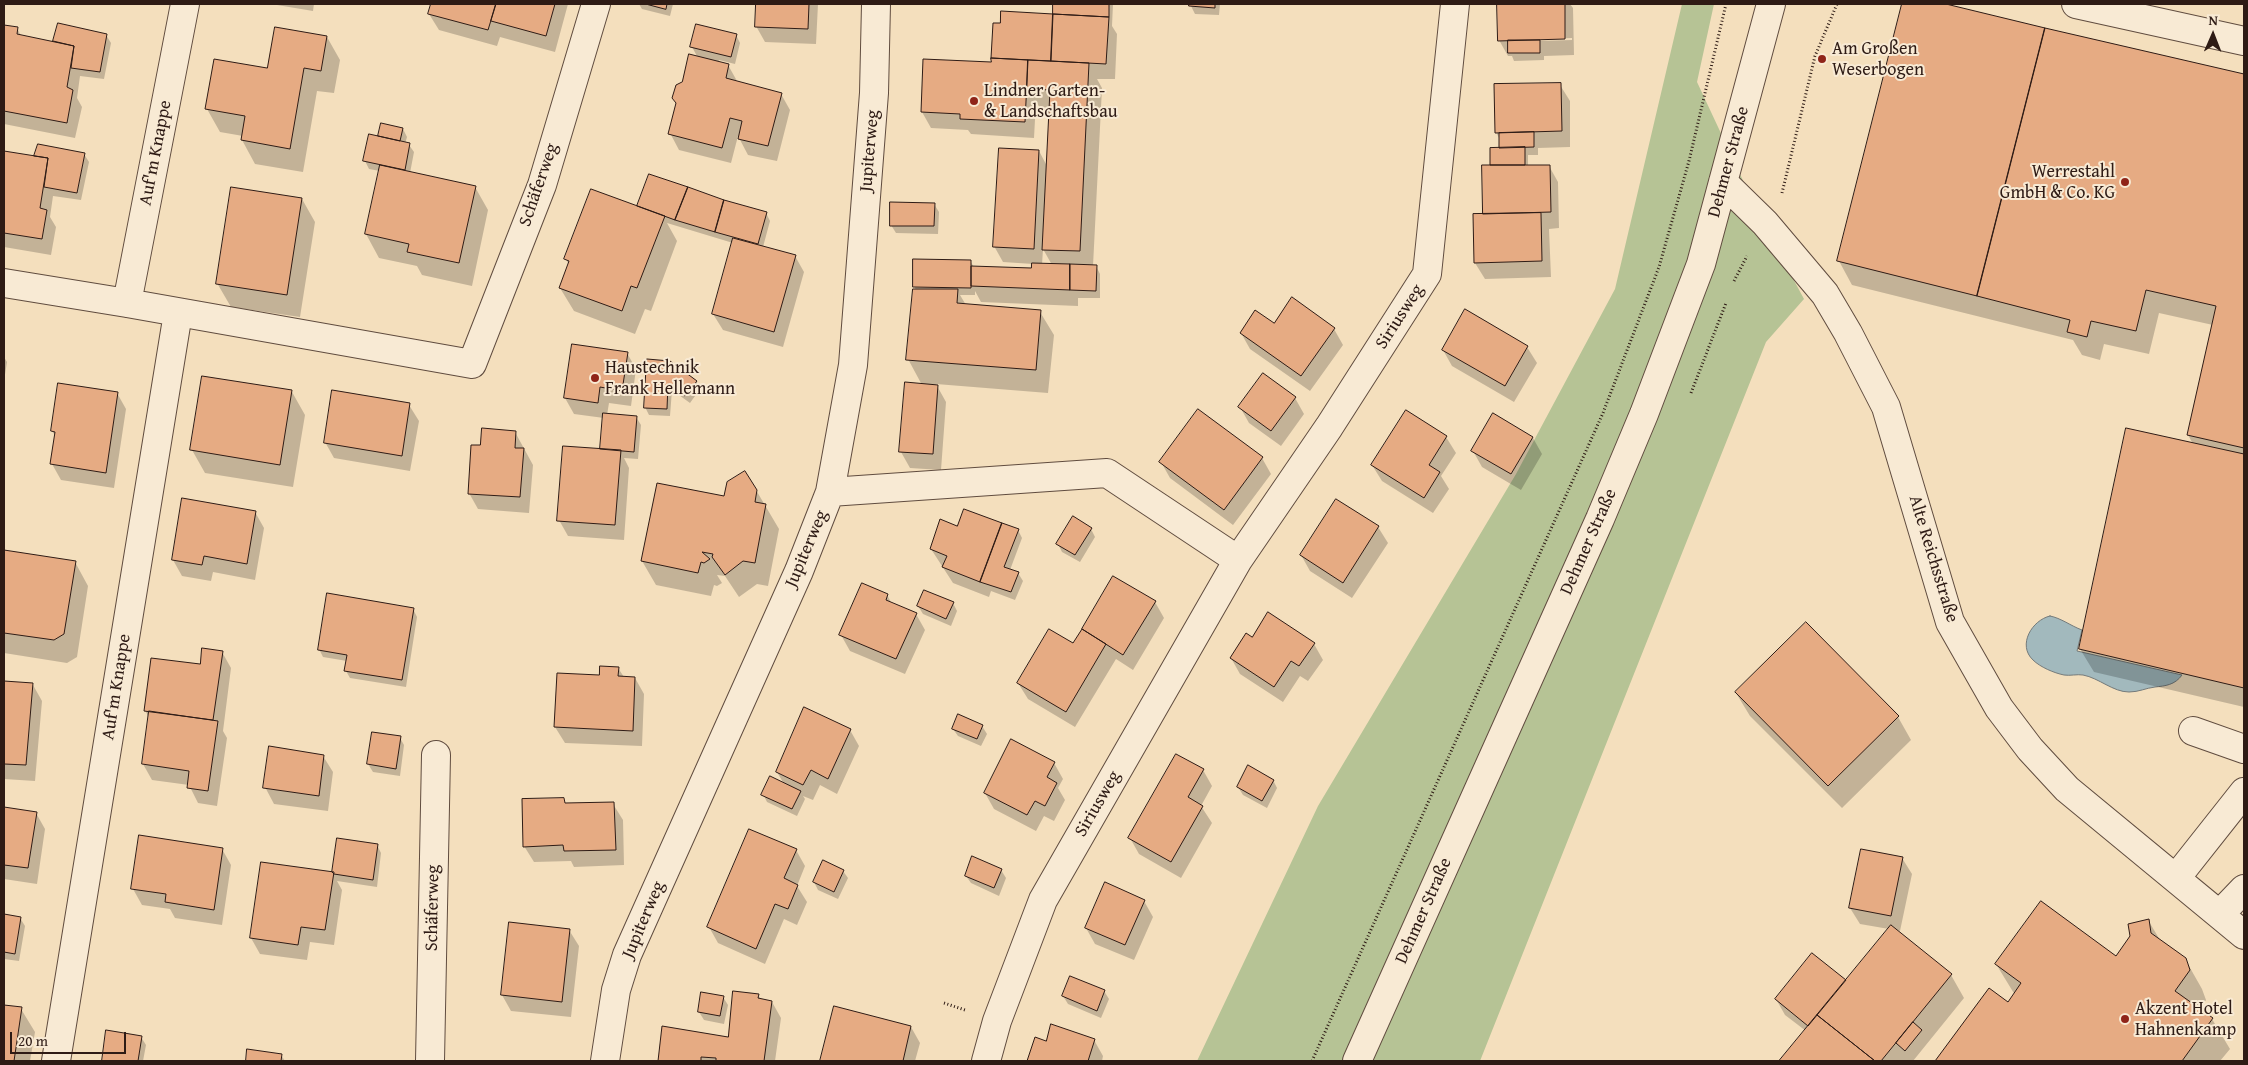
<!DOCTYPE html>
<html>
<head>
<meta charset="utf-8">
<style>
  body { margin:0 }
  #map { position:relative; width:2248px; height:1065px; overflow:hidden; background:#f4dfbd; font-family:"Gentium Book Plus",serif }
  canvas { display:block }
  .frame { position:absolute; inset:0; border:5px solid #2e1b15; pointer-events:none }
  .north { position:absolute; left:2188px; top:10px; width:50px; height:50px; -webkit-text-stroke:4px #f8ead4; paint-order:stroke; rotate:1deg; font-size:14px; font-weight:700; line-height:20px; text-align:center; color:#2e1b15 }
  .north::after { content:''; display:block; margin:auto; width:18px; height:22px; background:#2e1b15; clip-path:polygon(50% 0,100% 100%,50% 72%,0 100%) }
  .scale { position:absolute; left:10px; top:1032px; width:116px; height:22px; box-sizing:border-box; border:2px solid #2e1b15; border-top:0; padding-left:6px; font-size:15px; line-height:18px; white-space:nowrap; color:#2e1b15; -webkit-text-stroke:4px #f8ead4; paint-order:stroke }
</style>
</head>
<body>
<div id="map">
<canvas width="2248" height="1065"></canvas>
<div class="frame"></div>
<div class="north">N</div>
<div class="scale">20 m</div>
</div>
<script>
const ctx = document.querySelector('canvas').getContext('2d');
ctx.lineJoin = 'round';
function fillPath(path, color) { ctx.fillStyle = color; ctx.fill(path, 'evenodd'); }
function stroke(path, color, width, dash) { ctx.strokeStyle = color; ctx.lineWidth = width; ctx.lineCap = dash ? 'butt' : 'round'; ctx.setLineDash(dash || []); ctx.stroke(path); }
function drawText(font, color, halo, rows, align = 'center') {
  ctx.font = font + ' "Gentium Book Plus",serif'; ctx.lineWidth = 4; ctx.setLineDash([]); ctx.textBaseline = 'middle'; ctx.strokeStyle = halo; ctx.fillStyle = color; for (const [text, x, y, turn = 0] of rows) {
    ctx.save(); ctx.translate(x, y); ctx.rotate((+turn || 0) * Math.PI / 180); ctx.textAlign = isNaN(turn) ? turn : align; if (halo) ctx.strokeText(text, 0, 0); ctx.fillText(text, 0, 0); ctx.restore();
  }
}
const green = new Path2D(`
  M1682,4H1714L1697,82L1761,219L1804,299L1766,342L1480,1061H1197L1318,806L1516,474L1615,289Z`);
const water = new Path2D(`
  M2050,616C2061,618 2071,626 2082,630L2077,651L2182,675C2175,685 2165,686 2155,687C2146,688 2139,692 2129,692C2113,692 2099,678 2083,675C2077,674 2070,676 2064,675C2054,673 2040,667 2033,660C2017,645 2032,620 2050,616Z`);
const shadow = new Path2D(`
  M271,4H314L313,11Z
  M432,4H568L555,52L500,37L497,46L439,30L429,14Z
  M639,4H673L670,16L642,9Z
  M757,4H818L816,44L765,42L756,26Z
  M1055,4H1113L1112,26L1117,34L1115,79H1097L1102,88L1093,266H1096L1100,274V298H1078V306L981,302L975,291V295H960L966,305L1040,312L1054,335L1048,393L936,384L946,402L941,470L910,468L901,452L922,385L908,359L916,290L914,286L970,261L974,267L1032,269L1033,264L1003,262L994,246L1039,151L1047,166L1050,112H1042L1036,101L1034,138L971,134L968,130L931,128L922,112L992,63L994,24L1055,15ZM1043,249L1052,265H1042Z
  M1190,4H1220L1219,15L1195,14Z
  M1499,4H1570L1573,8L1574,55L1544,56V60L1514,61L1512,56H1508L1499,40ZM1572,38V40L1539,41V39Z
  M1903,4H1941L2244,75V707L2094,672L2080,649L2193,444L2188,435L2213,325L2159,313L2149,354L2104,344L2100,360L2082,355L2073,340L1852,285L1839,261Z
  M59,25L106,35L111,43L104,79L80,76L77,98L82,107L75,138L4,124V26L17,28L21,36L54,43Z
  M736,35L740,43L735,64L719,60L718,63L728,65L737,81L781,94L790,110L777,161L748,155L738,136L731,163L679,150L670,133L683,82L698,58L692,47Z
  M327,37L340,60L334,93L317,91L303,172L255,164L242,140L243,136L220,132L207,109L268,70Z
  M1560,85L1570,101V147L1538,148V155H1528V166H1549L1558,182L1559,228L1549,229L1551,277L1485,279L1475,263L1491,166L1500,149V140L1496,132Z
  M403,129L407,137L405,144L409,145L414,152L410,173L475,187L488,210L472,286L422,275L417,266L379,258L366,234L380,171L369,169L365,161L379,138Z
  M4,152L35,157L84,154L89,162L81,200L53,196L50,217L56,227L51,255L4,247Z
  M302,199L315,222L300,317L231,307L217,283Z
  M723,201L766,213L770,221L763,247L795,256L804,272L783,347L723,330L713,314L733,243L667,223L677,241L651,311L645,309L635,334L574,311L560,288L569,265L566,259L638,208Z
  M934,204L939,212L938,234L896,233L891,225Z
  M1334,329L1343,345L1310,391L1250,349L1241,333Z
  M1527,347L1537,363L1514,402L1452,366L1443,350Z
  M627,353L636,369L631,406L609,403L607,415L636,417L641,425L638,459L624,458L629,468L624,540L568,536L559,520L601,450L604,418L574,414L565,398Z
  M4,357L7,362L4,381Z
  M648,360L696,381L700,389L690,403L672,390L670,416L649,415L645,407Z
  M292,392L305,415L293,487L205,473L192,450Z
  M117,393L126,409L114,488L61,480L52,464L56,437L52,431Z
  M1295,398L1304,414L1281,446L1249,423L1240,407Z
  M409,405L419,421L410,471L334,458L325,442Z
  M1406,412L1446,437L1456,453L1441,476L1449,489L1433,513L1382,481L1372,465Z
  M515,432L533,465L529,513L478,509L469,493L482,447Z
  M1533,438L1542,454L1521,490L1482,467L1473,451Z
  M1262,458L1271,474L1233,525L1170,478L1161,462Z
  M756,490L779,529L768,586L757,584L739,597L725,576L717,575L722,583L717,586L714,585L711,596L656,585L642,561L725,498Z
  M255,512L264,528L255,580L213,572L211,581L182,576L173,560Z
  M958,527L1018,530L1022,538L1010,570L1018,573L1023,581L1015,600L991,591L989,597L953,583L931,549Z
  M1378,527L1388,543L1352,598L1310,571L1301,555Z
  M1091,529L1095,537L1080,562L1062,552L1058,544Z
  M4,551L75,562L88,586L77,657L67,663L4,653Z
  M887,595L892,604L916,614L925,630L905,674L850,651L841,635Z
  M1155,602L1164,618L1133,670L1116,659L1075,727L1028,699L1018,683Z
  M953,603L957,611L951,626L923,614L918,606Z
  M413,609L417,617L406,687L350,678L346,671L347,661L323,657L319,649Z
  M1252,639L1314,644L1323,660L1308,681L1300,676L1283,702L1240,674L1231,658Z
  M222,652L231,668L223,731L227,738L217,806L198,803L189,785L152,780L143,764L149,718L145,710L201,666Z
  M618,668L624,677L635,678L644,694L642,746L565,743L555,727L558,674L600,676Z
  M4,682L33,685L42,701L35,781L4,779Z
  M1736,693L1898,717L1911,740L1842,808L1750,716Z
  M982,726L987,734L981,746L958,736L953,729Z
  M850,730L859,746L837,794L820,785L813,800L803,796L805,799L797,816L767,802L763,794L784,784L777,772Z
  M400,738L404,745L400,776L373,772L368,764Z
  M323,756L333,772L328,811L274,804L265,787Z
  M1054,763L1063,779L1058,788L1065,800L1054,821L1044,816L1036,831L994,809L985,793Z
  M1203,770L1212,786L1201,806L1212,823L1181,878L1139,854L1130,838Z
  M1273,780L1277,788L1267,808L1243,795L1238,787Z
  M563,799L566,805L613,804L623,820L624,865L574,867L571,861L534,862L524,846Z
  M4,809L36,813L45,829L37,884L4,879Z
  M377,845L381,853L377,887L337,881L342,890L334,945L310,942L307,960L260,954L251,938L262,864L335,874Z
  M222,849L231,865L222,925L175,918L170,909L142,905L133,889Z
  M796,850L805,866L797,886L807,902L797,925L784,919L765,964L718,943L709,927Z
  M1902,858L1912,874L1900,931L1896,930L1951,975L1964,998L1913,1061H1781L1806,1031L1785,1015L1776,999L1846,982L1889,929L1860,924L1850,908Z
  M1001,870L1006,878L999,896L971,883L966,876Z
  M843,871L848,878L838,899L818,890L814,882Z
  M1144,901L1153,917L1134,960L1095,944L1086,928Z
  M4,915L20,918L25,926L19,961L4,959Z
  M2148,920L2160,940L2185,959L2202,989L2206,1000L2199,1010L2212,1019L2230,1049L2220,1061H1937L1989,990L2008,1004L2015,995L1996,964L2116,958Z
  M569,930L579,946L571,1017L511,1011L502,995Z
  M1104,991L1109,999L1101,1018L1068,1004L1063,996Z
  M758,995L761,1000L772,1002L781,1018L775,1061H659L663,1028L729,1038Z
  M723,997L728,1005L724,1024L704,1020L699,1012Z
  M4,1006L21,1009L35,1032L30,1061H4Z
  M835,1008L911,1027L920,1043L915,1061H821Z
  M107,1032L141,1037L146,1045L143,1061H103Z
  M1036,1039L1047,1042L1094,1040L1103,1056L1102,1061H1028Z
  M248,1051L281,1055L285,1061H247Z`);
const building = new Path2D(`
  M431,4H496L488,30L428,14Z
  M496,4H555L546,36L491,21Z
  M646,4H667L666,9Z
  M756,4H809L808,29L755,27Z
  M1053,4H1109V17L1053,14Z
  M1189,4H1215V8L1189,6Z
  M1497,4H1565V39L1498,41Z
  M1902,4H1946L2045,28L1977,296L1837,261Z
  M1001,11L1053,14L1051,61L991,58L993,23H1000Z
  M1053,14L1109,17L1106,64L1051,61Z
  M58,23L107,34L100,72L71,68L74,46L53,41Z
  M696,24L737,34L731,57L690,47Z
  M4,25L18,27L17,34L74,46L67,87L73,90L67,123L4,111Z
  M275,27L327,36L321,71L304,68L290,149L241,140L245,116L205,109L214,59L267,68Z
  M2045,28L2244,74V448L2187,435L2216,306L2146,290L2136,331L2091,321L2087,337L2067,332L2070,320L1977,296Z
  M1508,40H1540V53H1508Z
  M689,54L729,64L726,78L782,93L768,146L738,139L742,121L730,118L722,148L668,134L676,103L672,98L676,85L682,82Z
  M991,58L1028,60L1025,122L960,119V114L921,112L923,59L991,62Z
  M1028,60L1089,63L1080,251L1042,250L1050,90L1027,89Z
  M1561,83L1562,131L1495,133L1494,84Z
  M381,123L403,128L400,141L378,136Z
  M1534,132V147L1499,148V133Z
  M369,134L410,143L405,170L363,161Z
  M38,144L85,153L77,193L44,187L48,158L34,156Z
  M1525,147V165H1490V148Z
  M999,148L1039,150L1034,249L993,247Z
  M4,151L48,158L40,208L47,210L42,239L4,233Z
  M380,165L476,186L459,263L407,252L409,244L365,234Z
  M1482,165H1550L1551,212L1483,214Z
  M649,174L688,187L675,220L637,206Z
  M231,187L302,198L287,295L216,284Z
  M688,187L724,200L715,232L675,220Z
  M591,189L665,216L637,288L631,286L622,311L559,288L569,261L564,259Z
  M724,200L767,212L758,244L715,232Z
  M890,202L935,203L934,226H890Z
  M1541,213L1542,261L1474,263L1473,214Z
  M733,238L796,255L774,332L712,314Z
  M913,259L971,260V288L913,287Z
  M1032,263L1070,264V290L971,286V266L1031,268Z
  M1070,264L1097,265L1096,291L1070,290Z
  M913,289H958L957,303L1041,310L1036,370L906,360Z
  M1292,297L1335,328L1301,376L1240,333L1255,310L1274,323Z
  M1465,309L1528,346L1505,386L1442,350Z
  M572,344L628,352L622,391L600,387L598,403L564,398Z
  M647,359L670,361L697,381L685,396L668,384L667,409L644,408Z
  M1263,373L1296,397L1271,431L1238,407Z
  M202,376L292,390L280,465L190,450Z
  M905,382L938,385L933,454L899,452Z
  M58,383L118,392L106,473L50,464L55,432L51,431Z
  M332,390L410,403L402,456L324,443Z
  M1198,409L1263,457L1224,510L1159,462Z
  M1406,410L1447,436L1429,465L1440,472L1424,498L1371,465Z
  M603,413L637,416L634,452L600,449Z
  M1493,413L1533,437L1511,474L1471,451Z
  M482,428L516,431L515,448H524L520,497L468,494L471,445H480Z
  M2126,428L2244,454V688L2079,649Z
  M563,446L621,450L615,525L557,521Z
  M745,471L757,490L755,502L766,504L755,563L743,561L725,575L712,557L713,554L702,552L710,559L704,563L701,562L698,573L641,561L657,483L724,496L727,482Z
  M182,498L256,511L247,564L204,556L202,565L172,560Z
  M1336,499L1379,526L1343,583L1300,555Z
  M964,509L1002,523L980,582L942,567L947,556L930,549L940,519L957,526Z
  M1073,516L1092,528L1075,555L1056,544Z
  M1002,523L1019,529L1004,567L1019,572L1011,592L980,582Z
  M4,550L76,561L64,634L54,640L4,633Z
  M1113,576L1156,601L1123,655L1082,629Z
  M862,583L888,594L886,600L917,613L896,659L839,635Z
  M924,590L954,602L946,619L917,606Z
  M327,593L414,608L402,680L344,671L347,655L318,650Z
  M1268,612L1315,643L1299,666L1291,661L1274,687L1230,658L1246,633L1252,637Z
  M1806,622L1899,716L1828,786L1735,692Z
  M1049,629L1073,643L1082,629L1106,644L1066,712L1017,683Z
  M202,648L223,651L213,720L144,711L151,658L200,664Z
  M600,666L619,667L618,676L635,677L633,731L554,727L557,673L599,675Z
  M4,681L33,683L26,765L4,764Z
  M804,707L851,729L828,779L811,770L803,785L776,772Z
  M149,711L218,721L208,791L187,788L189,771L142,764Z
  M958,714L983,725L977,739L952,729Z
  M372,732L401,736L396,769L367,764Z
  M1011,739L1055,762L1047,777L1057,783L1045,806L1035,801L1027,815L984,793Z
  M269,746L324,755L319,796L263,788Z
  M1176,754L1204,769L1188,797L1203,806L1171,862L1128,838Z
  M1248,765L1274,780L1262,801L1237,787Z
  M770,776L801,791L792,809L761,795Z
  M564,798L565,803L614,802L616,850L564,851L563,845L523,847L522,799Z
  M4,807L37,812L28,868L4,865Z
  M749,829L797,849L784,878L798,885L788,909L775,904L756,949L707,927Z
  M139,835L223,848L214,910L165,902L166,894L131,889Z
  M337,838L378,844L373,880L334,874L332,872Z
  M1861,849L1903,857L1891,916L1849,908Z
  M972,856L1002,869L994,888L965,876Z
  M823,860L844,870L834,892L813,882Z
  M261,862L334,872L325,930L301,927L298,945L250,938Z
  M1105,882L1145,900L1125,945L1085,928Z
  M2041,901L2116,956L2130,936L2128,924L2149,919L2151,933L2186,958L2190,970L2175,991L2213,1018L2182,1061H1935L1989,988L2008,1002L2021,983L1995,964Z
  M4,914L21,917L15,954L4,952Z
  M509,922L570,929L562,1002L501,995Z
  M1891,925L1952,974L1881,1061H1875L1817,1015Z
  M1812,953L1846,980L1808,1026L1775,999Z
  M1070,976L1105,990L1097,1011L1062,996Z
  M733,991L759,994L758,998L772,1001L764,1061H716V1058L701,1057V1061H658L662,1026L728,1037Z
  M701,992L724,996L720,1016L698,1012Z
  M4,1005L22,1007L14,1061H4Z
  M834,1006L911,1026L903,1061H820Z
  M1817,1015L1875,1061H1779Z
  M1913,1022L1922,1030L1905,1051L1896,1043Z
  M1051,1024L1095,1039L1088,1061H1027L1035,1037L1046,1041Z
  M106,1030L142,1036L138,1061H102Z
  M247,1049L282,1054L281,1061H246Z`);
const path = new Path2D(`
  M1782,193L1815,56L1837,4
  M1734,281L1747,256
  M1691,393L1726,303
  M944,1003L965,1010
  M1312,1061L1603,413L1659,267L1689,161L1726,4`);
const minor = new Path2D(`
  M2076,4L2244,41
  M1723,182L1765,223L1825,294L1848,333L1886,407L1950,622L1999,708L2030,749L2067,789L2244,935
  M4,283L127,303L472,364L542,185L596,4
  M127,303L185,4
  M830,492L1107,473L1238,560
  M2193,731L2244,749
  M2176,878L2244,792
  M2220,914L2244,889
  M56,1061L178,313
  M430,1061L436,755
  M605,1061L616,990L627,955L799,571L830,492L853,365L874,93L876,4
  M986,1061L997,1021L1043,900L1238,560L1329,427L1427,274L1455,4
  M1357,1061L1600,519L1644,414L1701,264L1771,4`);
const markers = [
  [1822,59,5,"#8f2418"],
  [974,101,5,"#8f2418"],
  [2125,182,5,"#8f2418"],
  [595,378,5,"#8f2418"],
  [2125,1019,5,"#8f2418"]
];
const poiNames = [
  ["Am Großen",1832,49],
  ["Weserbogen",1832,70],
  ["Lindner Garten-",984,91],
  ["& Landschaftsbau",984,112],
  ["Werrestahl",2115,172,"right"],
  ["GmbH & Co. KG",2115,193,"right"],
  ["Haustechnik",605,368],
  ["Frank Hellemann",605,389],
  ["Akzent Hotel",2135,1009],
  ["Hahnenkamp",2135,1030]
];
const streetNames = [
  ["Jupiterweg",870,151,-85],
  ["Auf'm Knappe",156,153,-79],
  ["Dehmer Straße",1729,162,-75],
  ["Schäferweg",539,185,-71],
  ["Siriusweg",1400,317,-57],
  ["Dehmer Straße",1589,542,-66],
  ["Jupiterweg",807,549,-67],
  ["Alte Reichsstraße",1933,559,73],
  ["Auf'm Knappe",117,687,-81],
  ["Siriusweg",1098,804,-60],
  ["Schäferweg",433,908,-89],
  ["Dehmer Straße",1424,911,-66],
  ["Jupiterweg",644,920,-67]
];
fillPath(green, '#b6c395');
fillPath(water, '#a2b9bd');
stroke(water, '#747a7a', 1);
fillPath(shadow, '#0003');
fillPath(building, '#e6ab83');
stroke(building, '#2e1b15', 1);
stroke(minor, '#604c3f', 30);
stroke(path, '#2e1b15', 3, [1, 2.5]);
stroke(minor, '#f8ead4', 28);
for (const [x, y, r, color] of markers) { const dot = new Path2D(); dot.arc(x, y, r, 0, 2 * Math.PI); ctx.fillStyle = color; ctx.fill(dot); stroke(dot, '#f8ead4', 2); }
drawText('18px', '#2e1b15', '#f8ead4', poiNames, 'left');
drawText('18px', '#2e1b15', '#f8ead4', streetNames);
</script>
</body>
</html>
